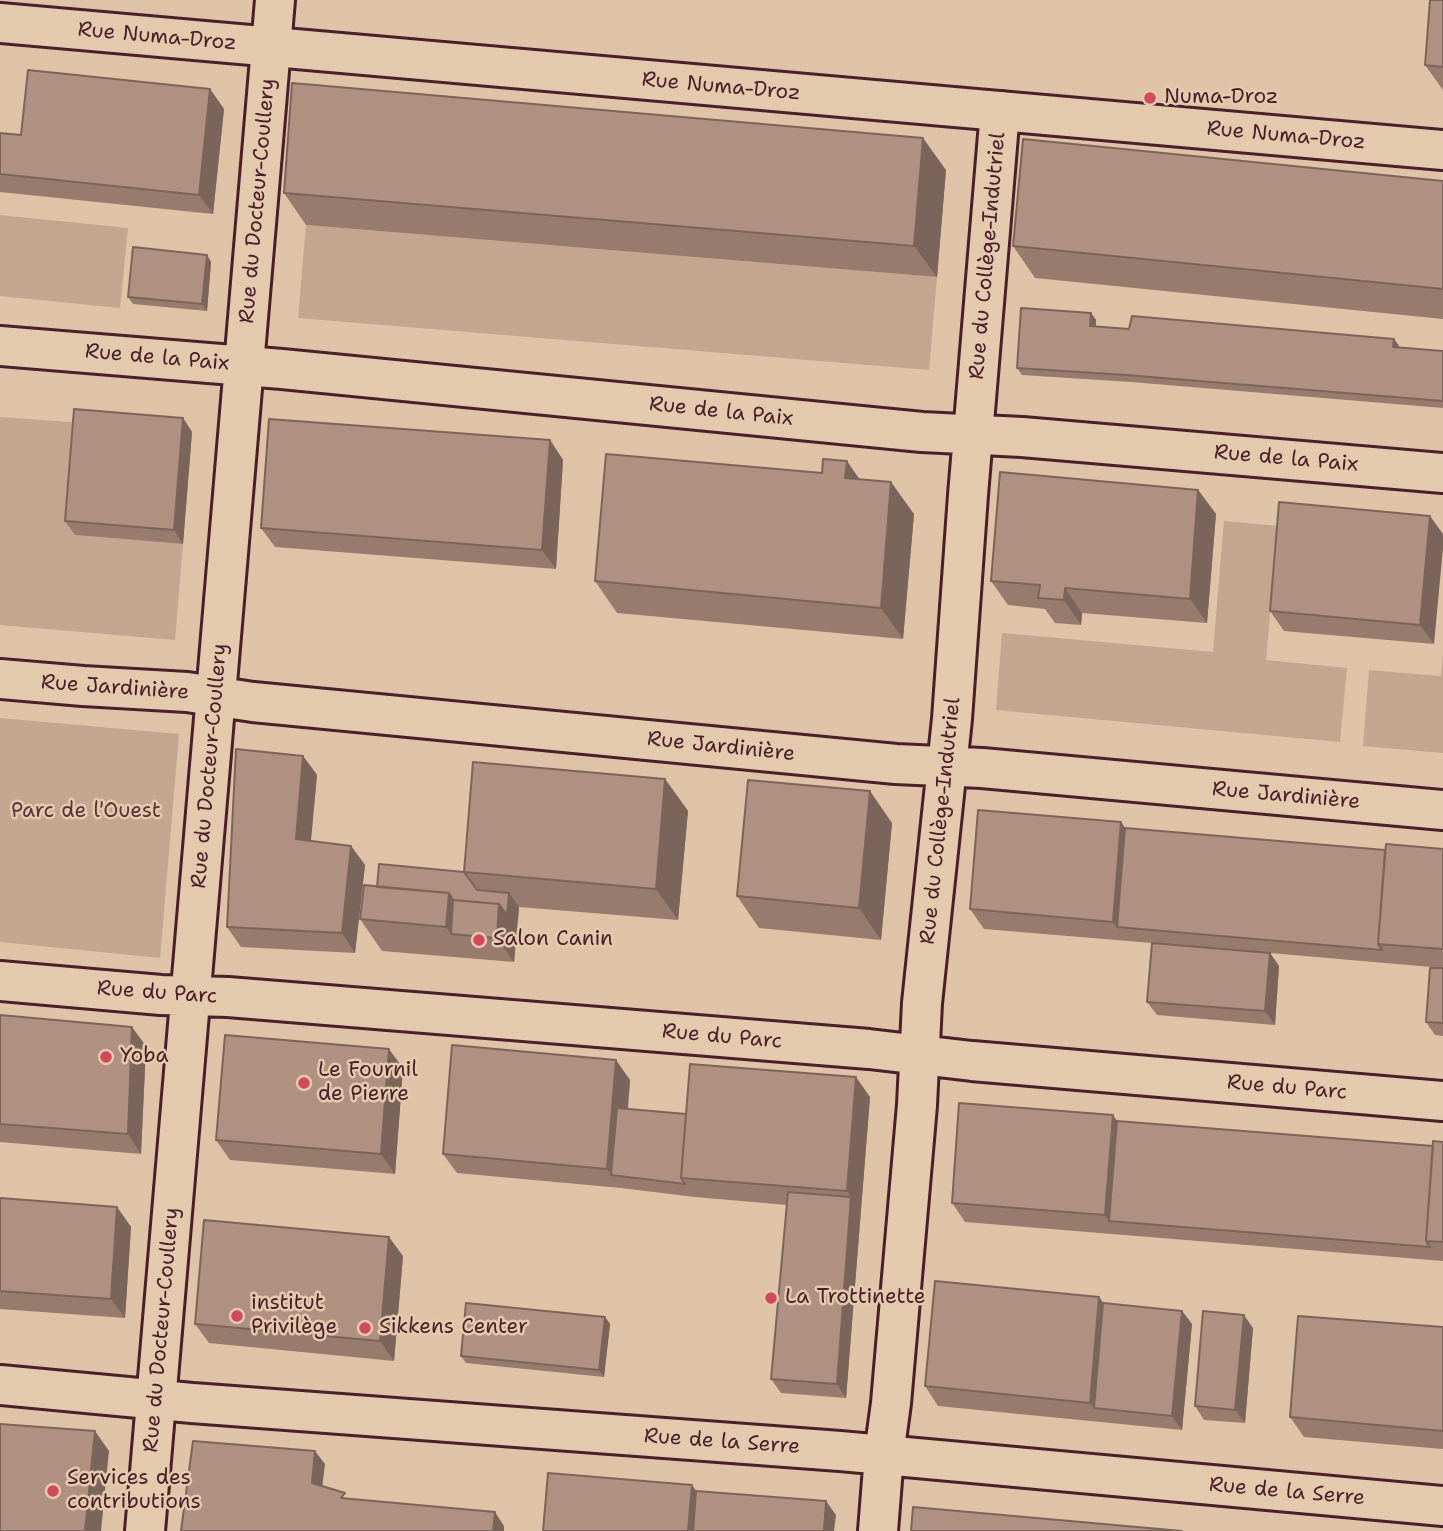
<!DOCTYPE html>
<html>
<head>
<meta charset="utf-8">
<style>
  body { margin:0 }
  canvas { display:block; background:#dec3a7 }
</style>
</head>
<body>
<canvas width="1443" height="1531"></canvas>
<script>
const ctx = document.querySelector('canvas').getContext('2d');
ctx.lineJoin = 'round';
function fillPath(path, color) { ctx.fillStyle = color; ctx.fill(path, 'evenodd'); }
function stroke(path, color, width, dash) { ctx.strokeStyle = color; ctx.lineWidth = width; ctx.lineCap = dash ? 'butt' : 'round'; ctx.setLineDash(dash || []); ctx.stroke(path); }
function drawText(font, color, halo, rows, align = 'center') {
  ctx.font = font + ' "Shantell Sans",sans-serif'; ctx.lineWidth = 5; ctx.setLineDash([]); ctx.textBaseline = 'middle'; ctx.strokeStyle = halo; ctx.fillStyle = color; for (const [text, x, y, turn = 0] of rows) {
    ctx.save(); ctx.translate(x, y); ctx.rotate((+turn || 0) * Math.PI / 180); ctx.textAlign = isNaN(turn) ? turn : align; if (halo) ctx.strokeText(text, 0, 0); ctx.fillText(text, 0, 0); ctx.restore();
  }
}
const green = new Path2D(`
  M0,215L128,228L120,308L0,296Z
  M306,225L937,277L929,370L298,318Z
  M0,417L84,423L75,535L183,544L175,640L0,625Z
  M1224,521L1278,526L1266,660L1347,668L1340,742L996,710L1002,633L1213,652Z
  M1443,654V753L1363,746L1369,670L1441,676Z
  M0,718L179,734L160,958L0,942Z`);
const minor = new Path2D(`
  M0,346L282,369L922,432L1022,437L1443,473
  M0,679L83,686L187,692L253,702L896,764L982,768L1443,810
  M0,981L161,995L228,997L869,1049L972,1061L1443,1101
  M0,1385L192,1403L840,1451L1443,1506
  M145,1531L275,0
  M878,1531L884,1455L891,1403L917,1105L922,1003L952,719L968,495L1000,111`);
const major = new Path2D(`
  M0,23L1443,150`);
const wall = new Path2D(`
  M1443,0V90L1425,65Z
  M210,89L224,109L213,214L0,192V133L21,135Z
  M946,170L937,277L306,225L284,193Z
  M1443,181V319L1035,278L1013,246Z
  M207,255L211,262L207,311L133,304L128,297Z
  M1091,313L1096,320V327L1394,339L1399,346V348L1443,351V408L1131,382L1022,375L1017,368Z
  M183,418L192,432L183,544L75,535L65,521Z
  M550,440L563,460L556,569L275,547L261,528Z
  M860,480L914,514L903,639L617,613L595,581Z
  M1198,490L1216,514L1207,623L1082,613L1081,625L1055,623L1045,609L1008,605L991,581Z
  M1430,516L1434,644L1284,631L1270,611Z
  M303,756L317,775L311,841L351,846L365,865L355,953L241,947L227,927Z
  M665,779L688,811L678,920L519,907L514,962L382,951L360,919L377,887L464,872Z
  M1121,822L1125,828L1385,850L1443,849V968L1270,953L1279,966L1275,1025L1157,1015L1147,1002L1152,943L984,929L970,909Z
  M892,823L881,940L759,928L737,896Z
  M1443,968V1036L1435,1035L1426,1022Z
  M0,1015L146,1046L141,1154L0,1142Z
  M403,1068L395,1174L230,1160L216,1140Z
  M630,1080L628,1109L686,1114L870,1097L846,1398L781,1393L771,1379L787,1205L695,1197L621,1188L457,1173L443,1154Z
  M1113,1115L1117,1121L1433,1146L1443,1142V1261L965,1222L952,1203Z
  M0,1198L117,1207L131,1227L125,1318L0,1309Z
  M403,1256L394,1361L209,1343L195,1324Z
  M1099,1297L1103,1303L1182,1311L1192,1324L1182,1430L938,1406L925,1386Z
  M605,1317L610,1324L604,1377L466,1363L461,1356Z
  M1443,1327V1449L1304,1437L1290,1417Z
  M1253,1328L1245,1423L1204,1420L1195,1406Z`);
const shadedWall = new Path2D(`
  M210,89L224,109L213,214L199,195Z
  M923,138L946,170L937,277L914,246Z
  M207,255L211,262L207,311L202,304Z
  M1091,313L1096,320L1095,334L1090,326Z
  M1394,339L1399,346L1398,354L1393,347Z
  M183,418L192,432L183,544L174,530Z
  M550,440L563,460L556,569L542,550Z
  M847,461L869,493L845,478Z
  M891,482L914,514L903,639L881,608Z
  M1198,490L1216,514L1207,623L1190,599Z
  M1430,516L1443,534V548L1434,644L1420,625Z
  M1065,588L1082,613L1081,625L1064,600Z
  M303,756L317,775L309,859L296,839Z
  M665,779L688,811L678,920L656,889Z
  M870,791L892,823L881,940L859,908Z
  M1121,822L1135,842L1117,927L1127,941L1113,922Z
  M351,846L365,865L355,953L342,933Z
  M449,893L471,925L451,934L468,959L446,927Z
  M509,893L519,907L514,962L497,938L499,904Z
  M1270,953L1279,966L1275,1025L1265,1011Z
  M132,1027L146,1046L141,1154L128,1134Z
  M389,1049L403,1068L395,1174L381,1154Z
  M616,1060L630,1080L622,1176L611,1175L621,1188L607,1169Z
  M856,1077L870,1097L846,1398L837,1384L851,1197L847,1191Z
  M1113,1115L1126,1135L1109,1221L1119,1235L1105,1215Z
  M117,1207L131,1227L125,1318L111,1299Z
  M389,1237L403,1256L394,1361L380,1341Z
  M1099,1297L1113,1316L1094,1408L1090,1403Z
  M1182,1311L1192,1324L1182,1430L1172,1416Z
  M1244,1315L1253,1328L1245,1423L1235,1410Z
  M605,1317L610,1324L604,1377L599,1370Z
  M95,1431L109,1451L101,1531H85Z
  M315,1451L325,1464L321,1497L312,1483Z
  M692,1485L706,1505L704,1531H688Z
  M826,1501L836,1515L834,1531H824Z
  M495,1512L504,1526V1531H493Z`);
const building = new Path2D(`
  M1430,0H1443V67L1425,65Z
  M28,70L210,89L199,195L0,174V133L21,135Z
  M292,83L923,138L914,246L284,193Z
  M1023,139L1443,181V289L1013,246Z
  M133,247L207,255L202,304L128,297Z
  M1021,308L1091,313L1090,326L1129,329L1132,316L1394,339L1393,347L1443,351V401L1126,375L1017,368Z
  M74,409L183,418L174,530L65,521Z
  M269,419L550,440L542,550L261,528Z
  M606,454L822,473L823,459L847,461L845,478L891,482L881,608L595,581Z
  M1000,472L1198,490L1190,599L1065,588L1064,600L1038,598L1040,585L991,581Z
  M1279,502L1430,516L1420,625L1270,611Z
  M236,749L303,756L296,839L351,846L342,933L227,927Z
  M473,762L665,779L656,889L464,872Z
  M748,780L870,791L859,908L737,896Z
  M978,810L1121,822L1113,922L970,909Z
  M1125,828L1385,850L1378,944L1382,950L1117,927Z
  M1386,844L1443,849V949L1378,944Z
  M379,864L464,872L477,890L509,893L507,915L499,904L453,900L449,893L377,887Z
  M364,885L449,893L446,927L360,919Z
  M453,900L499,904L497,938L451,934Z
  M1152,943L1270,953L1265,1011L1147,1002Z
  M1430,968H1443V1023L1426,1022Z
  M0,1015L132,1027L128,1134L0,1124Z
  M225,1035L389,1049L381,1154L216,1140Z
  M452,1045L616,1060L607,1169L443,1154Z
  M690,1064L856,1077L847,1191L681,1178Z
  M959,1103L1113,1115L1105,1215L952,1203Z
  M617,1108L686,1114L681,1178L685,1184L611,1175Z
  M1117,1121L1433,1146L1426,1241L1430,1247L1109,1221Z
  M1433,1141L1443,1142V1242L1426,1241Z
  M788,1192L851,1197L837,1384L771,1379Z
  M0,1198L117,1207L111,1299L0,1291Z
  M204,1220L389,1237L380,1341L195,1324Z
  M935,1281L1099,1297L1090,1403L925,1386Z
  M466,1303L605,1317L599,1370L461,1356Z
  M1103,1303L1182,1311L1172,1416L1094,1408Z
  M1203,1311L1244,1315L1235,1410L1195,1406Z
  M1298,1316L1443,1327V1431L1290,1417Z
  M0,1424L95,1431L85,1531H0Z
  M193,1441L315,1451L312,1483L345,1493L341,1498L495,1512L493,1531H181Z
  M548,1473L692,1485L688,1531H543Z
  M696,1491L826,1501L824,1531H693Z
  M913,1507L1182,1531H911Z`);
const markers = [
  [1150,98,7,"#d1495b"],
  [479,940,7,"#d1495b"],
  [106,1057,7,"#d1495b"],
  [304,1083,7,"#d1495b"],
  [771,1298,7,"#d1495b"],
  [237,1316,7,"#d1495b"],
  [365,1328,7,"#d1495b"],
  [53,1491,7,"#d1495b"]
];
const streetNames = [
  ["Rue Numa-Droz",157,37,5],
  ["Rue Numa-Droz",721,87,5],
  ["Rue Numa-Droz",1286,136,5],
  ["Rue du Docteur-Coullery",258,201,-85],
  ["Rue du Collège-Indutriel",988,256,-85],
  ["Rue de la Paix",157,358,5],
  ["Rue de la Paix",721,412,6],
  ["Rue de la Paix",1286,459,5],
  ["Rue Jardinière",115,688,4],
  ["Rue Jardinière",721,747,6],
  ["Rue du Docteur-Coullery",210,766,-85],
  ["Rue Jardinière",1286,796,5],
  ["Rue du Collège-Indutriel",941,821,-84],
  ["Rue du Parc",157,993,4],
  ["Rue du Parc",722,1037,5],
  ["Rue du Parc",1287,1088,5],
  ["Rue du Docteur-Coullery",162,1330,-85],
  ["Rue de la Serre",722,1442,4],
  ["Rue de la Serre",1287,1492,5]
];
const poiNames = [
  ["Numa-Droz",1164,98],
  ["Salon Canin",493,940],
  ["Yoba",120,1057],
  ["Le Fournil",318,1071],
  ["de Pierre",318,1095],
  ["La Trottinette",785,1298],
  ["institut",251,1304],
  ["Privilège",251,1328],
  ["Sikkens Center",379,1328],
  ["Services des",67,1479],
  ["contributions",67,1503]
];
const parkNames = [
  ["Parc de l'Ouest",86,812]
];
fillPath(green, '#c3a590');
stroke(minor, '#4a1f2b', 44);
stroke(major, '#4a1f2b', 44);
stroke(minor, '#e4caac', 38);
stroke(major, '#e4caac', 38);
fillPath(wall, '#977c6e');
fillPath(shadedWall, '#7b655a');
fillPath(building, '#b09080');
stroke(building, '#7b655a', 2);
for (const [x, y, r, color] of markers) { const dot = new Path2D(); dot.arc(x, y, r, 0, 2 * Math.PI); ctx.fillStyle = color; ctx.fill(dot); stroke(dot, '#e4caac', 2.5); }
drawText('21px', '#4a1f2b', '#e4caac', streetNames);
drawText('21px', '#4a1f2b', '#e4caac', poiNames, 'left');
drawText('21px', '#5c333a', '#e4caac', parkNames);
</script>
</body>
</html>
